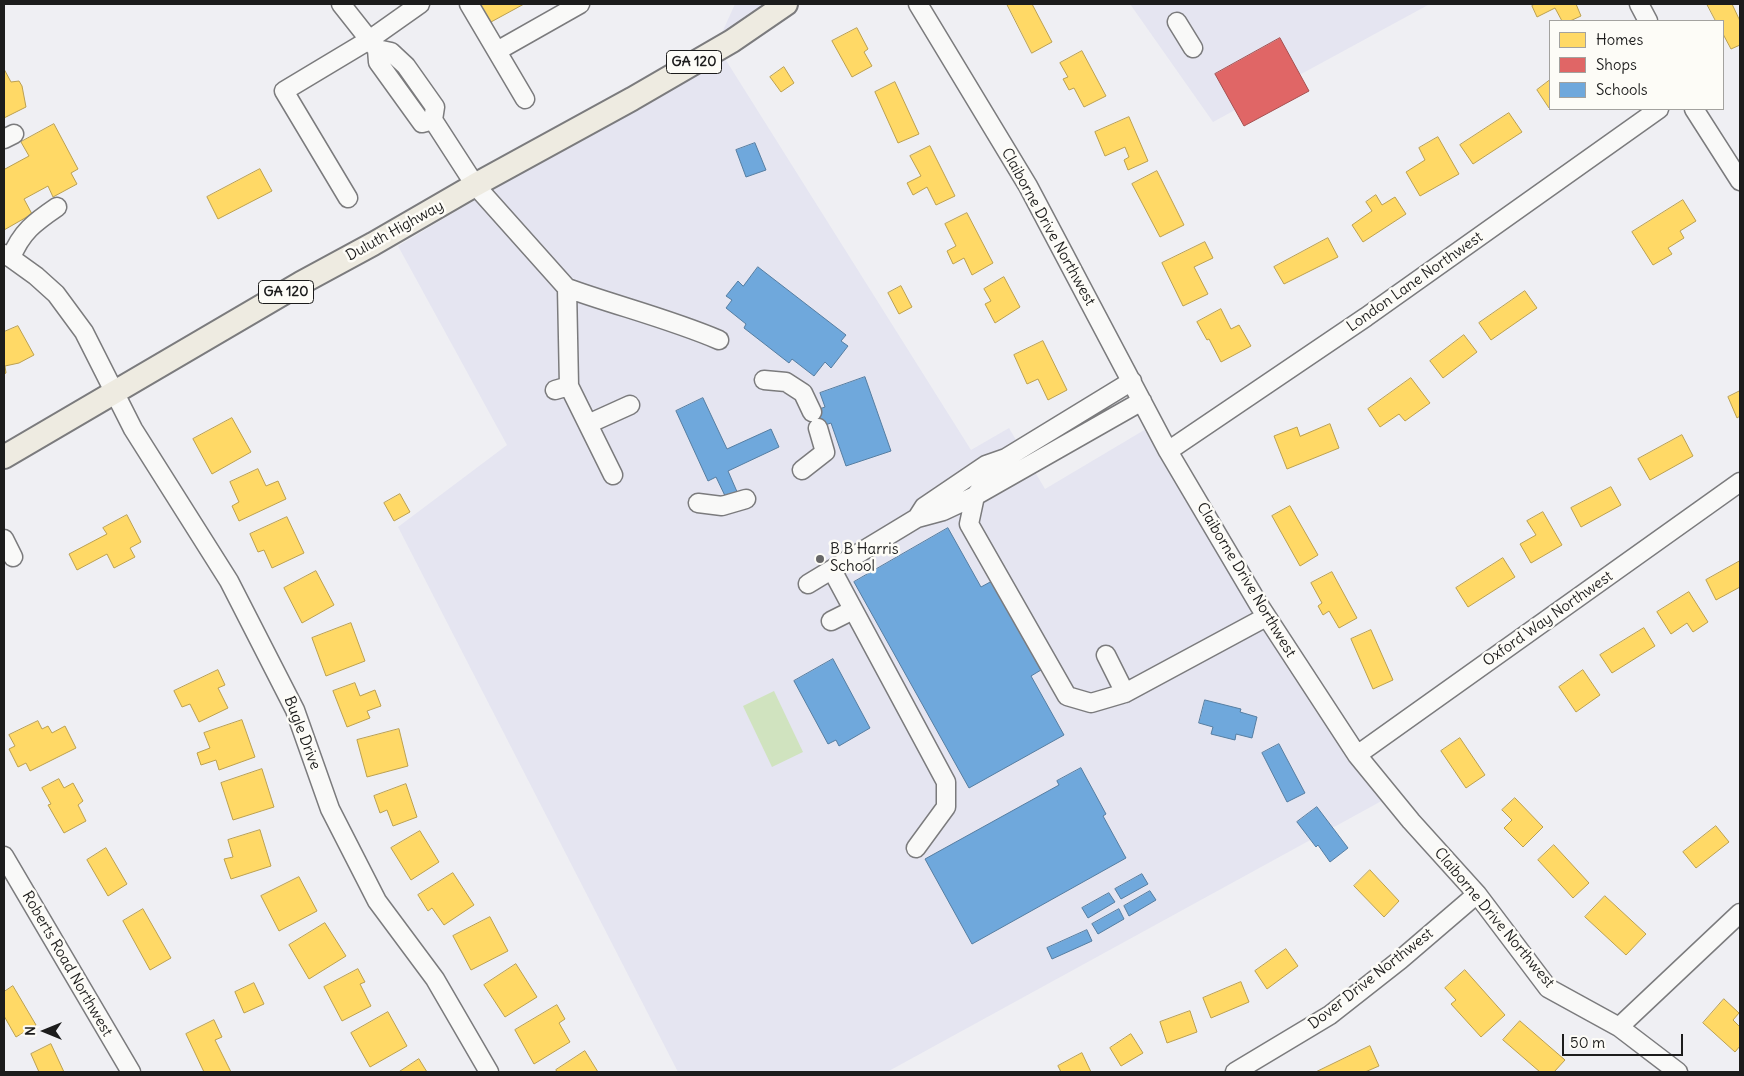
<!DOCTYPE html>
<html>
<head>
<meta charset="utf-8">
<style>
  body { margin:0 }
  #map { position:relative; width:1744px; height:1076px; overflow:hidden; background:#efeff3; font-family:Delius,sans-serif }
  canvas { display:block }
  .frame { position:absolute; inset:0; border:5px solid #1c1c1c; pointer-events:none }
  .legend { position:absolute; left:1549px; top:20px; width:175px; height:90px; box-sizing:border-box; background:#fdfcf7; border:1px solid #a3a29f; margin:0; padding:6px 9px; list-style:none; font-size:15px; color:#1c1c1c }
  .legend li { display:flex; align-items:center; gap:10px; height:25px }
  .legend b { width:25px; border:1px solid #a3a29f }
  .north { position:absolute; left:20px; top:1006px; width:50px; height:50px; -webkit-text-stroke:4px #fdfcf7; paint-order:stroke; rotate:270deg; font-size:14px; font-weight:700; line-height:20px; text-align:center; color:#1c1c1c }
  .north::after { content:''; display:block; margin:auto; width:18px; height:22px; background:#1c1c1c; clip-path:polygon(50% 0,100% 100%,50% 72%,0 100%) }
  .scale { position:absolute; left:1562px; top:1034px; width:121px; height:22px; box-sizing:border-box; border:2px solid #1c1c1c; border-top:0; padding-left:6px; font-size:15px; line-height:18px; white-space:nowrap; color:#1c1c1c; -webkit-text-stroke:4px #fdfcf7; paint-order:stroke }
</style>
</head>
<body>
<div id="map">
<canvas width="1744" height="1076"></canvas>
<div class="frame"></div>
<ul class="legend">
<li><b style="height:14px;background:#ffd966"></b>Homes</li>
<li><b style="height:14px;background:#e06666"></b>Shops</li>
<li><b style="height:14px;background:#6fa8dc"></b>Schools</li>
</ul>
<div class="north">N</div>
<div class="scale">50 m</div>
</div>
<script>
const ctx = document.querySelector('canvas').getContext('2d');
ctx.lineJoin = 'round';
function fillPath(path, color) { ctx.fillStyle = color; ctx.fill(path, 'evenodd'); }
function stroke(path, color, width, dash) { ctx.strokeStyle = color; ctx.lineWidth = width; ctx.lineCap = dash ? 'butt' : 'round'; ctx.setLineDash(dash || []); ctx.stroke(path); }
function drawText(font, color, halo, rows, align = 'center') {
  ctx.font = font + ' Delius,sans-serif'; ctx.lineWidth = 5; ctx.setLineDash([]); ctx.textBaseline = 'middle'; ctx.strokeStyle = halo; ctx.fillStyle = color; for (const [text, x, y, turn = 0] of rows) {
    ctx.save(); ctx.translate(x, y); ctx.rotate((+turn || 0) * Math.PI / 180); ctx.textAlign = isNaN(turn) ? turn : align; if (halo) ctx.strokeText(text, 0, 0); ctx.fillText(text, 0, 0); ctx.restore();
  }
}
const built = new Path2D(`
  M735,4H783L717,46L971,450L1009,428L1045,489L1151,426L1387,798L887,1072H678L398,527L507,445L398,246L553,153L716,46Z
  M1130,4H1427L1428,5L1213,122Z`);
const green = new Path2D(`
  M774,691L803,752L772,767L743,706Z`);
const homes = new Path2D(`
  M480,4H524L491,22Z
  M1007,4H1032L1052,42L1032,53Z
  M1535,4H1576L1581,16L1570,21H1562L1555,8L1537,17L1532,6Z
  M1707,4H1732L1740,21V45L1731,49L1723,34V21H1716Z
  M857,28L868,49L864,52L872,66L852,77L832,41Z
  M1082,51L1106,96L1084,107L1074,88L1069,90L1063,79L1068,77L1060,63Z
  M784,67L794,83L781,92L770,77Z
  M4,69L11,82L19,81L22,86L26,107L4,118Z
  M1550,80V107L1549,108L1537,90Z
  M895,82L919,134L898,143L875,92Z
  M1509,113L1522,132L1473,164L1460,145Z
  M1129,117L1148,161L1128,170L1124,160L1129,157L1125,147L1105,156L1095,132Z
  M54,124L78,169L71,173L77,184L53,197L48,186L24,199L32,214L4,230V168L5,169L29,156L21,142Z
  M1438,137L1459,174L1420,196L1406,172L1425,160L1419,148Z
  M930,146L955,196L936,205L927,187L913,195L907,183L921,176L910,156Z
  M260,169L272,191L218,219L207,197Z
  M1157,171L1184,225L1160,237L1132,184Z
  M1376,195L1382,205L1395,197L1406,214L1363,242L1352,225L1372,211L1366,202Z
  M1683,200L1696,221L1680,231L1684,238L1668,248L1672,254L1653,265L1632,232Z
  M967,213L993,263L972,275L964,258L953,264L947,251L956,246L945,224Z
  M1328,238L1338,257L1284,284L1274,267Z
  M1205,242L1213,258L1194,267L1208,294L1183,306L1162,263Z
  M1004,277L1020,307L995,323L985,304L991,301L984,289Z
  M901,286L912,307L899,314L888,293Z
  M1525,291L1537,308L1491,340L1479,323Z
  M1221,309L1231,329L1239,325L1251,346L1221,362L1209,339L1207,340L1197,322Z
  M18,326L34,355L19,363L5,366L6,373L4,374V332Z
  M1464,335L1477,352L1443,378L1430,361Z
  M1043,341L1067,390L1048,400L1038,379L1027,384L1014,355Z
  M1411,378L1430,403L1405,421L1399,414L1380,427L1368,409Z
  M1740,391V416L1737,418L1728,397Z
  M232,418L251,452L212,474L193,439Z
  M1330,424L1339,448L1287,469L1274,436L1297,427L1300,436Z
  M1682,435L1693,456L1650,480L1638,459Z
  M258,469L266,486L278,481L286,499L239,521L232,506L239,502L230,482Z
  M1611,487L1621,505L1581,527L1571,508Z
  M400,494L410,512L394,521L384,503Z
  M1290,506L1318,555L1300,566L1272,516Z
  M1543,512L1562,545L1531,563L1520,544L1536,535L1527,521Z
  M127,515L141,542L130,548L135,557L114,568L107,554L77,570L69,554L107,534L103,528Z
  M287,517L304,553L272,568L264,550L258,552L250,534Z
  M1503,558L1515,577L1468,607L1456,588Z
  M1740,561V587L1716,600L1706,580Z
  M316,571L334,605L302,623L284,588Z
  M1332,572L1357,618L1339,628L1329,611L1323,615L1318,606L1322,603L1311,583Z
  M1689,592L1708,622L1693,632L1687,623L1671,634L1657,612Z
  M351,623L365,661L326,676L312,638Z
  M1644,628L1655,646L1612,673L1600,655Z
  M1371,630L1393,680L1373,689L1351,639Z
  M218,670L225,685L218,688L228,708L199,722L190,704L182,707L174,691Z
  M1583,670L1600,695L1576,712L1559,687Z
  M355,683L360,696L375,690L381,706L367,711L370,718L347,727L333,691Z
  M242,720L255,757L219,770L216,760L201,765L197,753L210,748L204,733Z
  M38,721L42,729L48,726L52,733L65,726L76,748L30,771L26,763L18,767L9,749L15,746L9,735Z
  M399,729L408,766L367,777L357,740Z
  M1460,738L1485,775L1466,788L1441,751Z
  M262,769L274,807L233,820L221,783Z
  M59,779L64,788L73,783L83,801L78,805L86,821L64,833L48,805L51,804L42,788Z
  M406,784L417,817L393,826L387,810L380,813L374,796Z
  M1515,798L1543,827L1523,847L1504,828L1512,820L1502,810Z
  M1716,826L1729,842L1696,868L1683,852Z
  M260,830L271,866L231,879L224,859L233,857L228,840Z
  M420,831L439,862L411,880L391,848Z
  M1554,845L1589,883L1573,898L1538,860Z
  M106,848L127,884L108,896L87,860Z
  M1370,870L1399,901L1384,917L1354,886Z
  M453,873L474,905L444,925L432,908L428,911L418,895Z
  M299,877L317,911L279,931L261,896Z
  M1605,896L1646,934L1626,955L1585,917Z
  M143,909L171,958L150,970L123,921Z
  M490,917L508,951L471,970L453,936Z
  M325,923L346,956L309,979L289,945Z
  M1286,949L1298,966L1267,989L1255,971Z
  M516,964L537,997L505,1017L484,985Z
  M358,969L365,982L360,984L371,1006L342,1021L324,987Z
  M1465,970L1505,1015L1481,1037L1451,1004L1456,1000L1445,988Z
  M1241,982L1249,1002L1211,1018L1203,998Z
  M254,983L264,1004L244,1013L235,992Z
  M13,986L36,1025L16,1037L4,1016V992Z
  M1724,999L1739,1013L1733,1020L1740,1027V1046L1735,1052L1703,1023Z
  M557,1005L565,1019L559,1023L570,1042L534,1064L515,1030Z
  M1190,1011L1197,1032L1167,1043L1160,1022Z
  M388,1012L407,1046L370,1067L351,1033Z
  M214,1020L222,1037L215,1040L231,1072H204L186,1034Z
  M1520,1021L1565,1060L1554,1072H1540L1503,1040Z
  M1131,1034L1143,1053L1121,1066L1110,1048Z
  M51,1044L64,1072H39L31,1054Z
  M1370,1046L1379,1066L1365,1072H1316Z
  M585,1051L598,1072H557L556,1070Z
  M1082,1053L1091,1072H1061L1058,1066Z
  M419,1059L427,1072H399Z`);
const shops = new Path2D(`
  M1280,38L1309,91L1244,126L1215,74Z`);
const schools = new Path2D(`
  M755,143L766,170L746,177L736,150Z
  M758,267L846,335L841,341L848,346L831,368L825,362L814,376L792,359L789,363L744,328L746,324L726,308L732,300L726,296L738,281L743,286Z
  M865,377L891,451L846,466L831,423L814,429L808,413L825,407L820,393Z
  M703,398L727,449L771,429L779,447L728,471L738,494L727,500L716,477L708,481L676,411Z
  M948,528L981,587L992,581L1041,670L1031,676L1064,735L969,788L854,582Z
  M833,659L870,728L839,746L836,740L828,744L794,681Z
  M1205,700L1241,709L1240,712L1257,717L1252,738L1236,734L1235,740L1211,734L1213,727L1199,723Z
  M1279,744L1305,793L1287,802L1262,753Z
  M1081,768L1106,814L1103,816L1126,858L972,944L925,859L1059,785L1057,781Z
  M1317,807L1348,848L1330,862L1318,845L1316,847L1297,822Z
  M1142,874L1148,884L1121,899L1115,889Z
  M1150,891L1156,900L1129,916L1124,906Z
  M1109,893L1115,902L1088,918L1082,908Z
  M1119,909L1124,919L1098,934L1092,924Z
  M1087,930L1092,941L1052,959L1047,948Z`);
const minor = new Path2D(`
  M341,4L375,47
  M469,4L525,99
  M918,4L1028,186L1168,451L1259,605L1357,755L1411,821L1477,894L1548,988L1619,1027L1678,1072
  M1639,4L1648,21
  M1177,22L1193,48
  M497,51L580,4
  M1694,109L1740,181
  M433,120L422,123L378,62L377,49L391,52L406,66L435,107L433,120L475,185L567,288L569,386L613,475
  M4,139L14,134
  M348,198L284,91L369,40L420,4
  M4,254L11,258L36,276L56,294L84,332L133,429L229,581L295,710L330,809L377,901L435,979L489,1072
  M11,258C21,232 35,222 57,207
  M567,288C617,306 670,319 719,340
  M764,380L786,382L803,393L812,412
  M555,390L569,386
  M588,424L630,405
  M1168,451L1366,317L1659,109
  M1006,458L975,496L969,524L1067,696L1091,703L1125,693L1266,617
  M802,470L825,452L818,428
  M698,503L722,506L746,499
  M917,518L924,507L986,465L1006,458L1132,381
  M4,539L13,557
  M832,570L946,782V807L916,848
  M808,584L917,518L943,511L975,496L1142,401
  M831,621L853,610
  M1106,655L1125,693
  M1357,755L1740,482
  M4,856L131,1072
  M1619,1027L1740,913
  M1235,1072L1330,1015L1400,960L1477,894`);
const major = new Path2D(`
  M4,457L301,283L373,244L475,185L632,99L732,41L786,4`);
const markers = [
  [820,559,5,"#666667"]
];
const shields = [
  [694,62,55],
  [286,292,55]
];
const shieldNames = [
  ["GA 120",694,62],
  ["GA 120",286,292]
];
const streetNames = [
  ["Claiborne Drive Northwest",1048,227,61],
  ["Duluth Highway",395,231,-29],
  ["London Lane Northwest",1415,282,-35],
  ["Claiborne Drive Northwest",1246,580,59],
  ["Oxford Way Northwest",1548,619,-35],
  ["Bugle Drive",302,733,69],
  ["Claiborne Drive Northwest",1494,918,50],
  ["Roberts Road Northwest",67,964,60],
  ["Dover Drive Northwest",1371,979,-38]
];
const poiNames = [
  ["B B Harris",830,550],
  ["School",830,567]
];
fillPath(built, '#e5e5f1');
fillPath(green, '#d0e3bf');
fillPath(homes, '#ffd966');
stroke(homes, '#bba050', 1);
fillPath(shops, '#e06666');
stroke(shops, '#a55050', 1);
fillPath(schools, '#6fa8dc');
stroke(schools, '#567ea2', 1);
stroke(minor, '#7b7b7d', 21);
stroke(major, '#7b7b7d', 26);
stroke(minor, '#f9f9f8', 18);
stroke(major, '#eeebe1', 22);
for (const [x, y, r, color] of markers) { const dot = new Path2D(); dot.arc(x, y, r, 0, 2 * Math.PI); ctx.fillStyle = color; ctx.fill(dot); stroke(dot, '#fdfcf7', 2); }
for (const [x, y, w] of shields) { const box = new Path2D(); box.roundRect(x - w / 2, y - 11.5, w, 23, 4); ctx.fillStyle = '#fdfcf7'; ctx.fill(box); stroke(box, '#1c1c1c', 1); }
drawText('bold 14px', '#1c1c1c', null, shieldNames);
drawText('15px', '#1c1c1c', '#fdfcf7', streetNames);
drawText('15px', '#1c1c1c', '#fdfcf7', poiNames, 'left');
</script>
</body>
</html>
